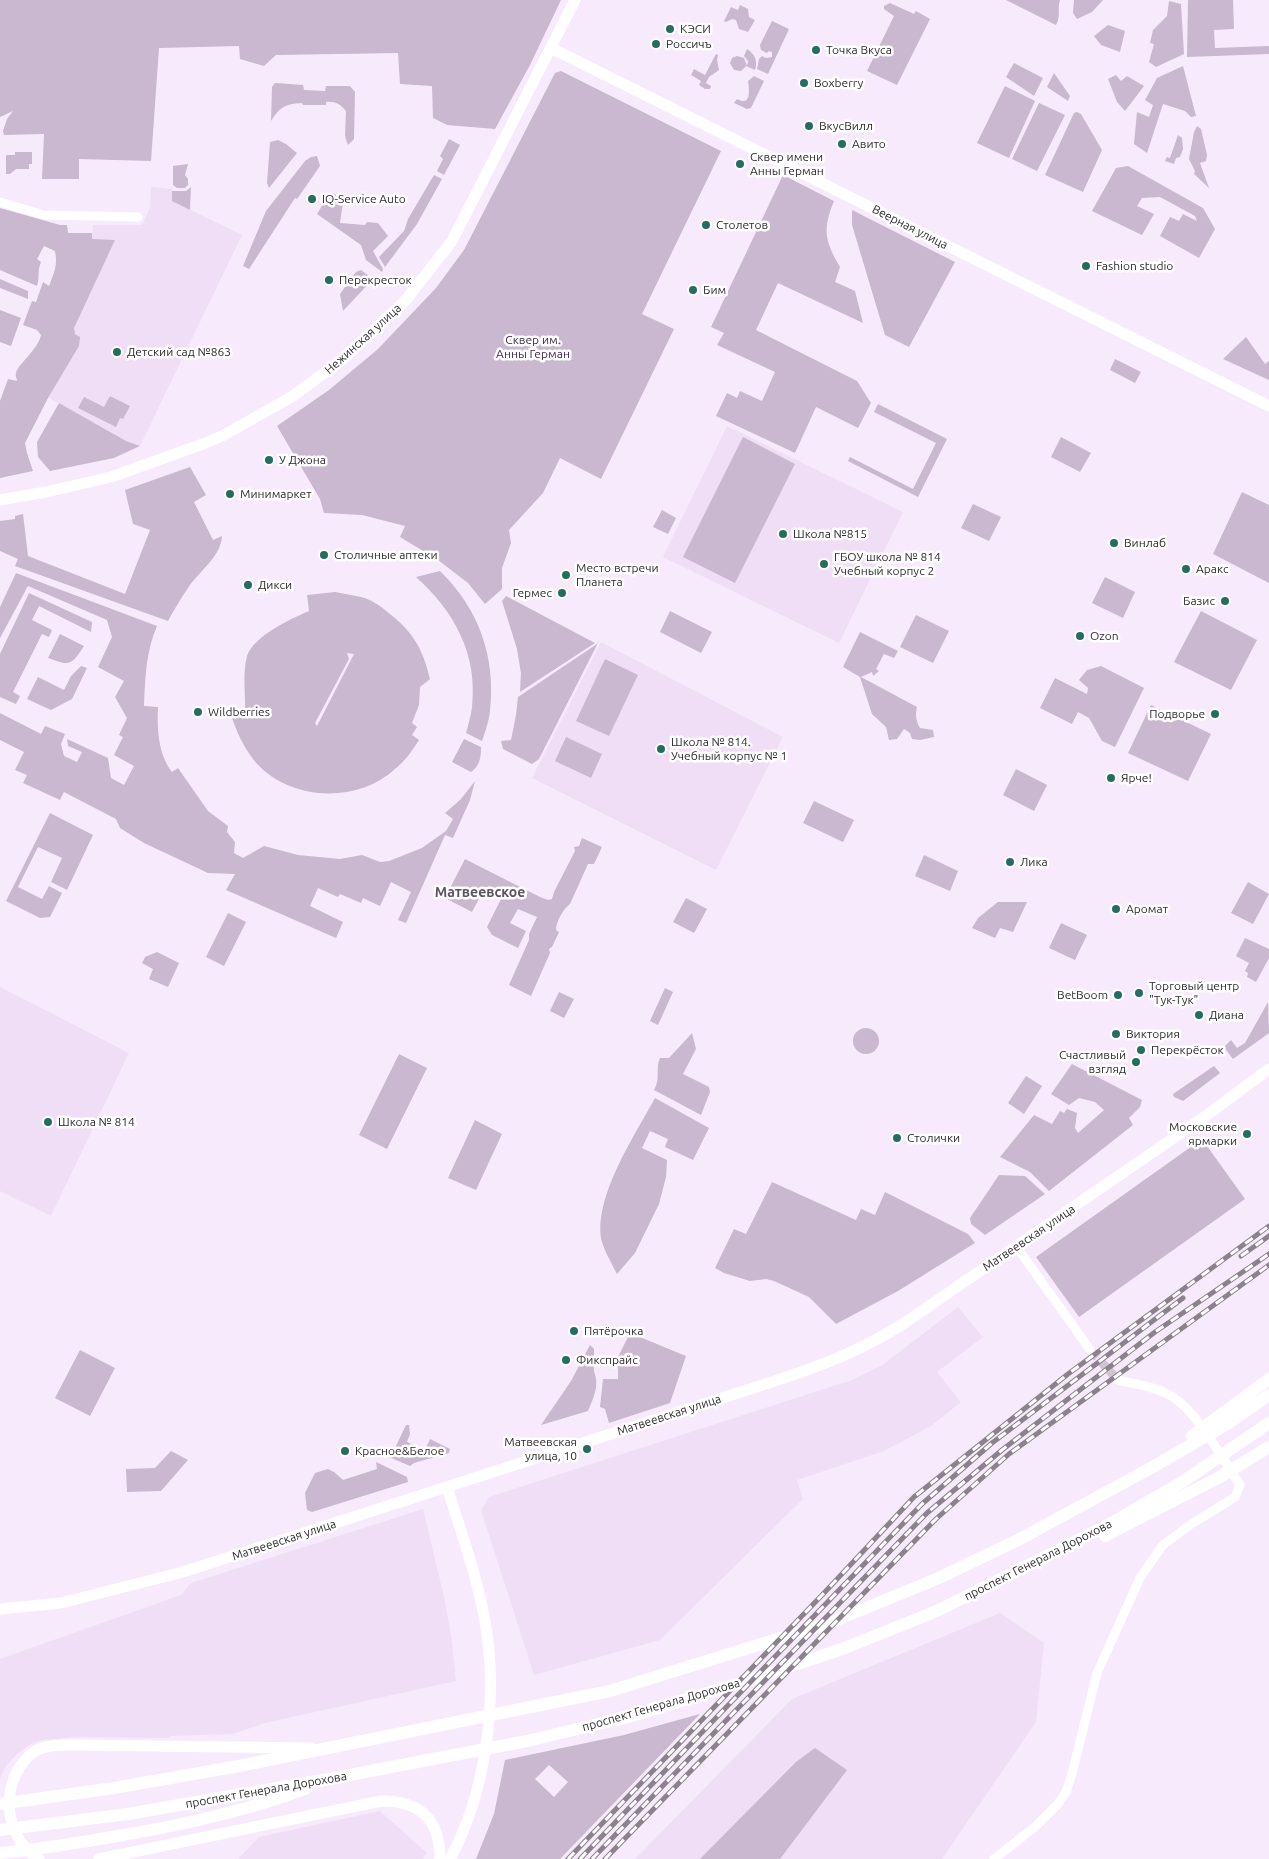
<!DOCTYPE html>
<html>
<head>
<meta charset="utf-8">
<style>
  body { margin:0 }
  canvas { display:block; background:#f7eafc }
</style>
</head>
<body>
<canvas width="1269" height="1859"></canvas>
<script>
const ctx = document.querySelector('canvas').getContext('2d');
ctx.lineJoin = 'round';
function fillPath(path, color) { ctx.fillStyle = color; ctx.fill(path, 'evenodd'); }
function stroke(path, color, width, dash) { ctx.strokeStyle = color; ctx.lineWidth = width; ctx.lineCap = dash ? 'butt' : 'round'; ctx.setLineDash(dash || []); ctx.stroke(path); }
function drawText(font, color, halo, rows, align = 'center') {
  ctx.font = font + ' Ubuntu,sans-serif'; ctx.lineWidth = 5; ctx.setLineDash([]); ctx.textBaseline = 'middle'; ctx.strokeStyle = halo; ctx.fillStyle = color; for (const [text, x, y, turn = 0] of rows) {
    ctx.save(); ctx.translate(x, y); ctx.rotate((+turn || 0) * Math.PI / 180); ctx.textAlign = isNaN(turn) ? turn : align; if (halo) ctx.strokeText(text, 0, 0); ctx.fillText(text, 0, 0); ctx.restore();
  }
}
const built = new Path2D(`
  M151,187L172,189V201L242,235L140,446L126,441L59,403L35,391L92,239L93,225H142L150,208Z
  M727,426L903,512L839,643L663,557Z
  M601,642L783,737L716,870L532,778Z
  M0,987L129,1053L51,1216L0,1191Z
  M958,1307L983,1337L937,1372L961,1402L931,1426L884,1451L797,1480L803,1499L660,1640L534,1675L481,1510L489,1497L852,1380L881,1366Z
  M423,1509L445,1601L452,1641L456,1681L265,1723L233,1734L171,1736L168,1738L76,1737L41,1740L31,1744L17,1754L6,1766L0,1779V1659L181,1595L191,1583Z
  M1000,1613L1044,1643L1036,1722L942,1859H635L792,1699Z
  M380,1811L427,1853L422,1859H238L259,1837Z`);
const green = new Path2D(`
  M0,0H561L530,65L495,129L447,125L433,118L432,86L400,84L398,53L276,55L264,66L240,59L239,46L159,48L151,161L79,159V179H42L44,134L4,135L3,131L7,119L13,111L0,117Z
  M1006,0H1060C1057,8 1061,17 1056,25Z
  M1074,0H1103L1092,12L1077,19L1073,13Z
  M1188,0H1233L1234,29L1214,30L1215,48L1269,46V54L1187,57Z
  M1169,1L1181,4L1184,54L1156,67L1149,62L1154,44L1150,43L1153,30L1167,16Z
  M890,3L914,14L916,11L930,19L897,85L867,71L894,16L884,9V6Z
  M740,5L748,9L749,17L755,20L748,32L739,29L736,20L732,19L726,22L724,21L731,7L738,10Z
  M772,21L789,29L768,74L757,69L759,59L762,56L766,58L772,57V52L769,51L767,53L761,50L760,45Z
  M1108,25L1125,31L1120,52L1101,45L1094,36Z
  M747,49C755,54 758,61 755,70L746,66L741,71L734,70L730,63L732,58L737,56L744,58L747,66L748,61L744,56Z
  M716,54L718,55L717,60L719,70L709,77L706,83L711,86L710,89H705L699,85L701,81L691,75L694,69L705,75Z
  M1014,63L1043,78L1034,96L1006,77Z
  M1183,66L1196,116L1191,117L1185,111L1163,104L1147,153L1134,144L1137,112L1149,117L1153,105L1145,100L1157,78Z
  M561,71L721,151L642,314L674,329L601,479L560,458L543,493L509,530L511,543L502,568V589L485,604L468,583L438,560L400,537L405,526L362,515L324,513L320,499L277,426L329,390L378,349L436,288L464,250L555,73Z
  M1054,73L1070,96L1068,101L1047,87Z
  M1116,75L1121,81L1127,76L1144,86L1125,111L1117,102L1108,79Z
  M754,76L764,81L751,108L747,109L734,103L737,99C752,107 749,89 748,81Z
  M275,83L303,85L304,90L325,91L326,86H350L355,92L354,139L348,145L345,136L346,111C340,104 335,101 326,102V105H303L302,103C285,104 280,107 271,121L272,87Z
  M1005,86L1035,101L1009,158L977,143Z
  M1039,103L1065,115L1037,171L1012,159Z
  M1077,112L1081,114L1102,150L1083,192L1045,175L1074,113Z
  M1197,126L1201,129L1207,155L1206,161L1200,163L1209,188L1194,174L1195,171L1189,159L1194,132Z
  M1178,135L1182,138L1183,149L1180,157L1176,158L1174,164L1165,161L1167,157L1170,158Z
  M449,139L460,145L444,175L437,171L443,159L440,156Z
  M278,140L286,144L297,153L269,188L267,183L270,142Z
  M15,152H32V164H29V169H16L10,174H6V155H15Z
  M317,156L320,166L297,199L295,198L249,269L243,266L266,211L305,161L311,157Z
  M188,164L185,175L188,179V185L185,188H177L173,185V166Z
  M1128,166L1203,208L1215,229L1199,258L1160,236L1170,217L1179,221L1183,214L1197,221L1195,216L1160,197L1142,198L1137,206L1154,214L1142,235L1092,211L1116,168Z
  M434,175L442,179L417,224L385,267L379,257L404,231L408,219Z
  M783,175L834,201C822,230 825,241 840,267L835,282L855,291L863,323L778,283L756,330L857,381L871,403L858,428L816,407L795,453L716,416L727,393L737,398L740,391L762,401L775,372L717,345L724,333L711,327Z
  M191,187L190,210L172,201V191H186Z
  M335,194L343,202L340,223L365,225L367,222L378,223L388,236L373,251L383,269L382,272L366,260L361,245L317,214L323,204L322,196Z
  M0,208L60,225H67L68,233H92V239L115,240L74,328L75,334L80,337L79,346L48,398L25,443L27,453L33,471L0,478V401L8,379L17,381C17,378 15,376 16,373C17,365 38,350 41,335L37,330L23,325L32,301L36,302L43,282L49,286C54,273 58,265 55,251L44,246L37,259L41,262C37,271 40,277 37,286L0,270Z
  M852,210L955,262L909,347L885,335L852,225Z
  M361,270L373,279L343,311L340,294L356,272Z
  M0,279L28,291V299L0,288Z
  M0,310L21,318L11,346L0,342Z
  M1246,337L1265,364L1269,361V380L1223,359Z
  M1115,359L1141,372L1135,383L1110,370Z
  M110,396L130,406L123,419L120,418L116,427L78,408L84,397L104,407Z
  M59,403L126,441L140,446L114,458L50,471L38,457L37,442Z
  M878,404L947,439L918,497L848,461L850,457L913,489L936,443L874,412Z
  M743,437L795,464L735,583L683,557Z
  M1061,437L1091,453L1080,472L1051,457Z
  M190,467L206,495L194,502L213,540L222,536C221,557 199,571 188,588C181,598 174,610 168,621L15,566L18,559L0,551V521L15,519V516L23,514L28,556L125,594L150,530L133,524L125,490Z
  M1242,492L1269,505V583L1213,554Z
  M973,504L1001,517L989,541L961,528Z
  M662,510L676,518L668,534L653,527Z
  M440,571C479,609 496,657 490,711C489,721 485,732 482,741L466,733C468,725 471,716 472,707C478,654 454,611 416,577Z
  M16,573L157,626C146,651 145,679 144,706L158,707C157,728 158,754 172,772L178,768L208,811L228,826L227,832L235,842L234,853L243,858L264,846L298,855L340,859L362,855L380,862L389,861L422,848L446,831L453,819L445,813L461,799L475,781L470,800L453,838L445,835L406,923L398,920L411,892L391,882L380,906L363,898L361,903L340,894L338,897L318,888L310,906L343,922L336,938L226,890L235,874L208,873L144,843L120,828L116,819L64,792L60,800L23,783L27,775L15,770L24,752L0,740V713L41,734L45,726L65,734L61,744L64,756L77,762L82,752L68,746L67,739L108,758L111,778L124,785L134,766L114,755L123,737L119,735L127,718L115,697L124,681L98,667L112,637L107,620L28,586L0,638V607Z
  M1105,577L1135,592L1123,618L1092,603Z
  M335,592C344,594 353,595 361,597C373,600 382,607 391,615C414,633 423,650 430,679L420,687L419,705L412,723L417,727L412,735L419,740C412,751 405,761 395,769C356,805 286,801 253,759C244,747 237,733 232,718L245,715C246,696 242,675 247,656C254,636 290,619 309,611L307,595ZM347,653L354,654L317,726L315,723L349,659Z
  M29,593L92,622L91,632L39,606L32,620L52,630L49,637L42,634L13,692L20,696L16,704L0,697V654Z
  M506,596L595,643L520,692L521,673L517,649L502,601Z
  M670,611L712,632L701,653L660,632Z
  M1201,611L1257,640L1231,690L1174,662Z
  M916,615L949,631L933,663L900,647Z
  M860,632L898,651L894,658L884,654L876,669L879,671L873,676L872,672L861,677L917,707C915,715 916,721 920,728L933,730L934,737L920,740L912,739L910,733L904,729L897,739L889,740L886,727L872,714L860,677L843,667Z
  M60,634L84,646C71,666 70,666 48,658Z
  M600,639L539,759L532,764L503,749L501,741L511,740L516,715L518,697L597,644Z
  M605,659L638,675L609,736L576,721Z
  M81,666L87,668L72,699L51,710L27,699L38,677L64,690L71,676Z
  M1101,666L1144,688L1115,747L1102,741L1089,718L1078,712L1072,724L1040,708L1055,678L1087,694L1088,688L1079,680L1087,670Z
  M1151,705L1211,734L1188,781L1128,753Z
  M566,737L602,754L591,778L555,761Z
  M464,739L481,747C481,757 480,766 471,772L452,762Z
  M1016,769L1047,785L1034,811L1003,795Z
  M814,801L854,820L843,842L803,823Z
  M50,813L93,835L67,890L51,882L62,858L38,847L18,887L42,899L49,886L62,893L50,917L40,918L6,901Z
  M582,838L602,847L594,864H588L570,904C563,909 556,922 556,930L559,932L552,947L549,949L550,953L531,996L509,985L529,940V934L537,917L518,909L510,923L526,931L518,948L492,935L487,927L501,899L483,891L472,912L445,898L465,859L540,897L548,900L552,899L554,892L575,851L574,847L579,846Z
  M924,855L958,871L950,891L915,876Z
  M1248,882L1269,894L1253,924L1231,913Z
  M686,898L707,909L694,933L673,922Z
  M998,902H1027L1013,932L1000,928L995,938L972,928L978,918Z
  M228,913L246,922L224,966L206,957Z
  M1061,923L1087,935L1075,960L1049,948Z
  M1245,938L1269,949V958L1256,982L1247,977L1248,973L1245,971L1249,963L1236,956Z
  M157,952L179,963L168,987L149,979L153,969L142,963L145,957Z
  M665,988L673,992L658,1025L650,1021Z
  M559,992L574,999L564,1018L550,1011Z
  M1268,1002L1269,1033L1233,1059L1224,1047L1231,1040L1237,1048L1245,1043Z
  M853 1041a13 13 0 1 1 26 0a13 13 0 1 1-26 0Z
  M692,1033L696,1049L683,1074L709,1087L710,1092L701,1115L654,1090C661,1078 655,1070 660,1058H669Z
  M399,1054L427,1068L387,1149L359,1135Z
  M1072,1064L1142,1100L1140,1107L1129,1118L1133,1125L1049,1191L1030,1172L1000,1157L1034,1115L1052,1124L1060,1111L1064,1113L1067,1109L1077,1113L1075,1128L1078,1133L1104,1110L1095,1102L1079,1098L1069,1105L1051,1094Z
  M1214,1066L1220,1073L1183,1101L1174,1097L1173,1094Z
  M1026,1076L1042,1086L1024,1114L1008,1103Z
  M655,1098L709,1128L693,1160L665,1147L668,1139L650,1131L642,1148L667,1160L666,1177L659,1204L635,1253L617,1274C612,1264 605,1252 602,1242C592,1199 635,1135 655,1098Z
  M475,1120L502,1134L476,1190L448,1178Z
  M1202,1139L1245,1199L1079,1317L1036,1257Z
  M999,1175L1025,1176L1045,1194L985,1235L971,1224L970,1218Z
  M772,1182L856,1220L861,1209L875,1215L885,1192L968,1234L975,1243L898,1291L836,1324L809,1297L774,1281L766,1279L750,1281L724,1273L715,1268L734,1229L746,1234Z
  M630,1333L686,1356L670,1403L609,1423L605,1409L600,1407L603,1379H618V1357Z
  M590,1345L594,1349V1372C600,1385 593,1399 588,1411L541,1425L571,1381Z
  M80,1350L115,1368L90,1416L55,1398Z
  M406,1425H409L410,1434L407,1442L425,1450L430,1439L450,1449L449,1453L414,1463L410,1466L389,1457L382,1451L384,1448L411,1455L412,1453L397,1448L396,1446Z
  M171,1451L188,1460L161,1491L127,1492L126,1469L155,1468Z
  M376,1462L407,1477L408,1482L312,1512L307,1510L305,1493L315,1473L328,1469L334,1472L343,1480L377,1469Z
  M700,1714L560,1859H476L494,1814L505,1760L624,1735ZM549,1765L568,1782L554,1797L535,1779Z
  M815,1748L847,1770L780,1859H700L796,1762Z`);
const minorTunnel = new Path2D(`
  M1091,1351L1118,1380`);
const minor = new Path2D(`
  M0,202L44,215L138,217
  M1016,1246L1091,1351
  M994,1859L1036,1826L1057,1805L1066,1792L1072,1774L1097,1673L1140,1578L1163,1545L1190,1525L1235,1497L1240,1485C1223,1460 1198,1413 1173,1397C1157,1387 1135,1384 1118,1380`);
const tertiary = new Path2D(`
  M551,48L1269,406
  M0,500L46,492L111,477L203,444L224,435L293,396L342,360L405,301L452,241L575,0
  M447,1487C462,1535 480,1584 487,1634C497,1706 485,1795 450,1859
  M0,1609L61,1603L183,1572L778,1380C823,1365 862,1350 903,1324L1207,1115L1269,1069
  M39,1859C0,1835 0,1776 35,1751C47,1745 60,1745 73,1745L311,1748
  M99,1859L381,1801C420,1801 440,1819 440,1859`);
const secondary = new Path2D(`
  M1192,1436L1269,1379
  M1105,1536L1218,1478L1269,1447
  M0,1804L114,1788L239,1766L610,1691L829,1623L939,1578L1020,1539L1151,1468L1227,1424L1269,1395
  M0,1830L128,1814L334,1778L527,1741L632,1716L750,1680L845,1648L939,1610L1110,1524L1184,1481L1269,1423
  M0,1853C36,1850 70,1844 106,1838C173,1827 241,1813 305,1789`);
const rail = new Path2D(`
  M1241,1256L1269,1236
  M568,1859L825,1592L914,1497L1068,1374L1269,1226
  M580,1859L922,1504L992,1443L1183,1298
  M592,1859L927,1513L1002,1450L1155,1332L1269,1254
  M605,1859L936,1519L1009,1454L1269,1265`);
const markers = [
  [670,29,5,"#256c63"],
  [656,44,5,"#256c63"],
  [816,50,5,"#256c63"],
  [804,83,5,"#256c63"],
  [809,126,5,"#256c63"],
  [842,144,5,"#256c63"],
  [740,164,5,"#256c63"],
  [312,199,5,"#256c63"],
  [706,225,5,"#256c63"],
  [1086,266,5,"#256c63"],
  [329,280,5,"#256c63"],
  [693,290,5,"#256c63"],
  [117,352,5,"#256c63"],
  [269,460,5,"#256c63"],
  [230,494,5,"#256c63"],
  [783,534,5,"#256c63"],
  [1114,543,5,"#256c63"],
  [324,555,5,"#256c63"],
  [824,564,5,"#256c63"],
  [1186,569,5,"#256c63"],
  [566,575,5,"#256c63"],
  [248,585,5,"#256c63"],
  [562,593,5,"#256c63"],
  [1225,601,5,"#256c63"],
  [1080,636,5,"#256c63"],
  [198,712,5,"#256c63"],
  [1215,714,5,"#256c63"],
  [661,749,5,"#256c63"],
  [1111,778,5,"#256c63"],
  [1010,862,5,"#256c63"],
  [1116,909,5,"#256c63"],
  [1139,993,5,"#256c63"],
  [1118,995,5,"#256c63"],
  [1199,1015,5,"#256c63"],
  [1116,1034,5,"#256c63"],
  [1141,1050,5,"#256c63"],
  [1136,1062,5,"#256c63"],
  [48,1122,5,"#256c63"],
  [1247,1134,5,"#256c63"],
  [897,1138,5,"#256c63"],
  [574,1331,5,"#256c63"],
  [566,1360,5,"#256c63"],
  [587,1449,5,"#256c63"],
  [345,1451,5,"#256c63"]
];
const poiNames = [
  ["КЭСИ",680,29],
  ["Россичъ",666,44],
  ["Точка Вкуса",826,50],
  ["Boxberry",814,83],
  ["ВкусВилл",819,126],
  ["Авито",852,144],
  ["Сквер имени",750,157],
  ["Анны Герман",750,171],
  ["IQ-Service Auto",322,199],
  ["Столетов",716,225],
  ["Fashion studio",1096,266],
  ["Перекресток",339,280],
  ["Бим",703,290],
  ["Детский сад №863",127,352],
  ["У Джона",279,460],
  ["Минимаркет",240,494],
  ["Школа №815",793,534],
  ["Винлаб",1124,543],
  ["Столичные аптеки",334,555],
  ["ГБОУ школа № 814",834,557],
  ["Учебный корпус 2",834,571],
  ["Место встречи",576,568],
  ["Планета",576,582],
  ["Аракс",1196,569],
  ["Дикси",258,585],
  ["Гермес",552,593,"right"],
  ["Базис",1215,601,"right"],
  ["Ozon",1090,636],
  ["Wildberries",208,712],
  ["Подворье",1205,714,"right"],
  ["Школа № 814.",671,742],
  ["Учебный корпус № 1",671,756],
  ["Ярче!",1121,778],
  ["Лика",1020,862],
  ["Аромат",1126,909],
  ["Торговый центр",1149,986],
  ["\"Тук-Тук\"",1149,1000],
  ["BetBoom",1108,995,"right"],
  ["Диана",1209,1015],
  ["Виктория",1126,1034],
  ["Перекрёсток",1151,1050],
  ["Счастливый",1126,1055,"right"],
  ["взгляд",1126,1069,"right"],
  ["Школа № 814",58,1122],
  ["Московские",1237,1127,"right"],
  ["ярмарки",1237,1141,"right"],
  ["Столички",907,1138],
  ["Пятёрочка",584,1331],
  ["Фикспрайс",576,1360],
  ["Матвеевская",577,1442,"right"],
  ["улица, 10",577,1456,"right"],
  ["Красное&Белое",355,1451]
];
const streetNames = [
  ["Веерная улица",910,227,27],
  ["Нежинская улица",363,339,-42],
  ["Матвеевская улица",1029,1238,-34],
  ["Матвеевская улица",669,1415,-18],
  ["Матвеевская улица",284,1540,-18],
  ["проспект Генерала Дорохова",1038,1560,-27],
  ["проспект Генерала Дорохова",661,1705,-16],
  ["проспект Генерала Дорохова",266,1790,-10]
];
const parkNames = [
  ["Сквер им.",533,340],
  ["Анны Герман",533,354]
];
const neighbourhoodNames = [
  ["Матвеевское",480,892]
];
fillPath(built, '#f0def6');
fillPath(green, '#cab7d0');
stroke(minorTunnel, '#cfc4d4', 9, [9, 4.5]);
stroke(minor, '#fff', 9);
stroke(tertiary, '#fff', 11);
stroke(secondary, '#fff', 12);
stroke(rail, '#8b828e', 5);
stroke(rail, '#fff', 3, [9]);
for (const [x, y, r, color] of markers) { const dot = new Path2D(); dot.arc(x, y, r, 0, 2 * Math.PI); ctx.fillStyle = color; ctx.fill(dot); stroke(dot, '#fff', 2); }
drawText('12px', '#302b32', '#fff', poiNames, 'left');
drawText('12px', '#302b32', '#fff', streetNames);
drawText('12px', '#462750', '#fff', parkNames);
drawText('bold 14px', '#5e5262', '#fff', neighbourhoodNames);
</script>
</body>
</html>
